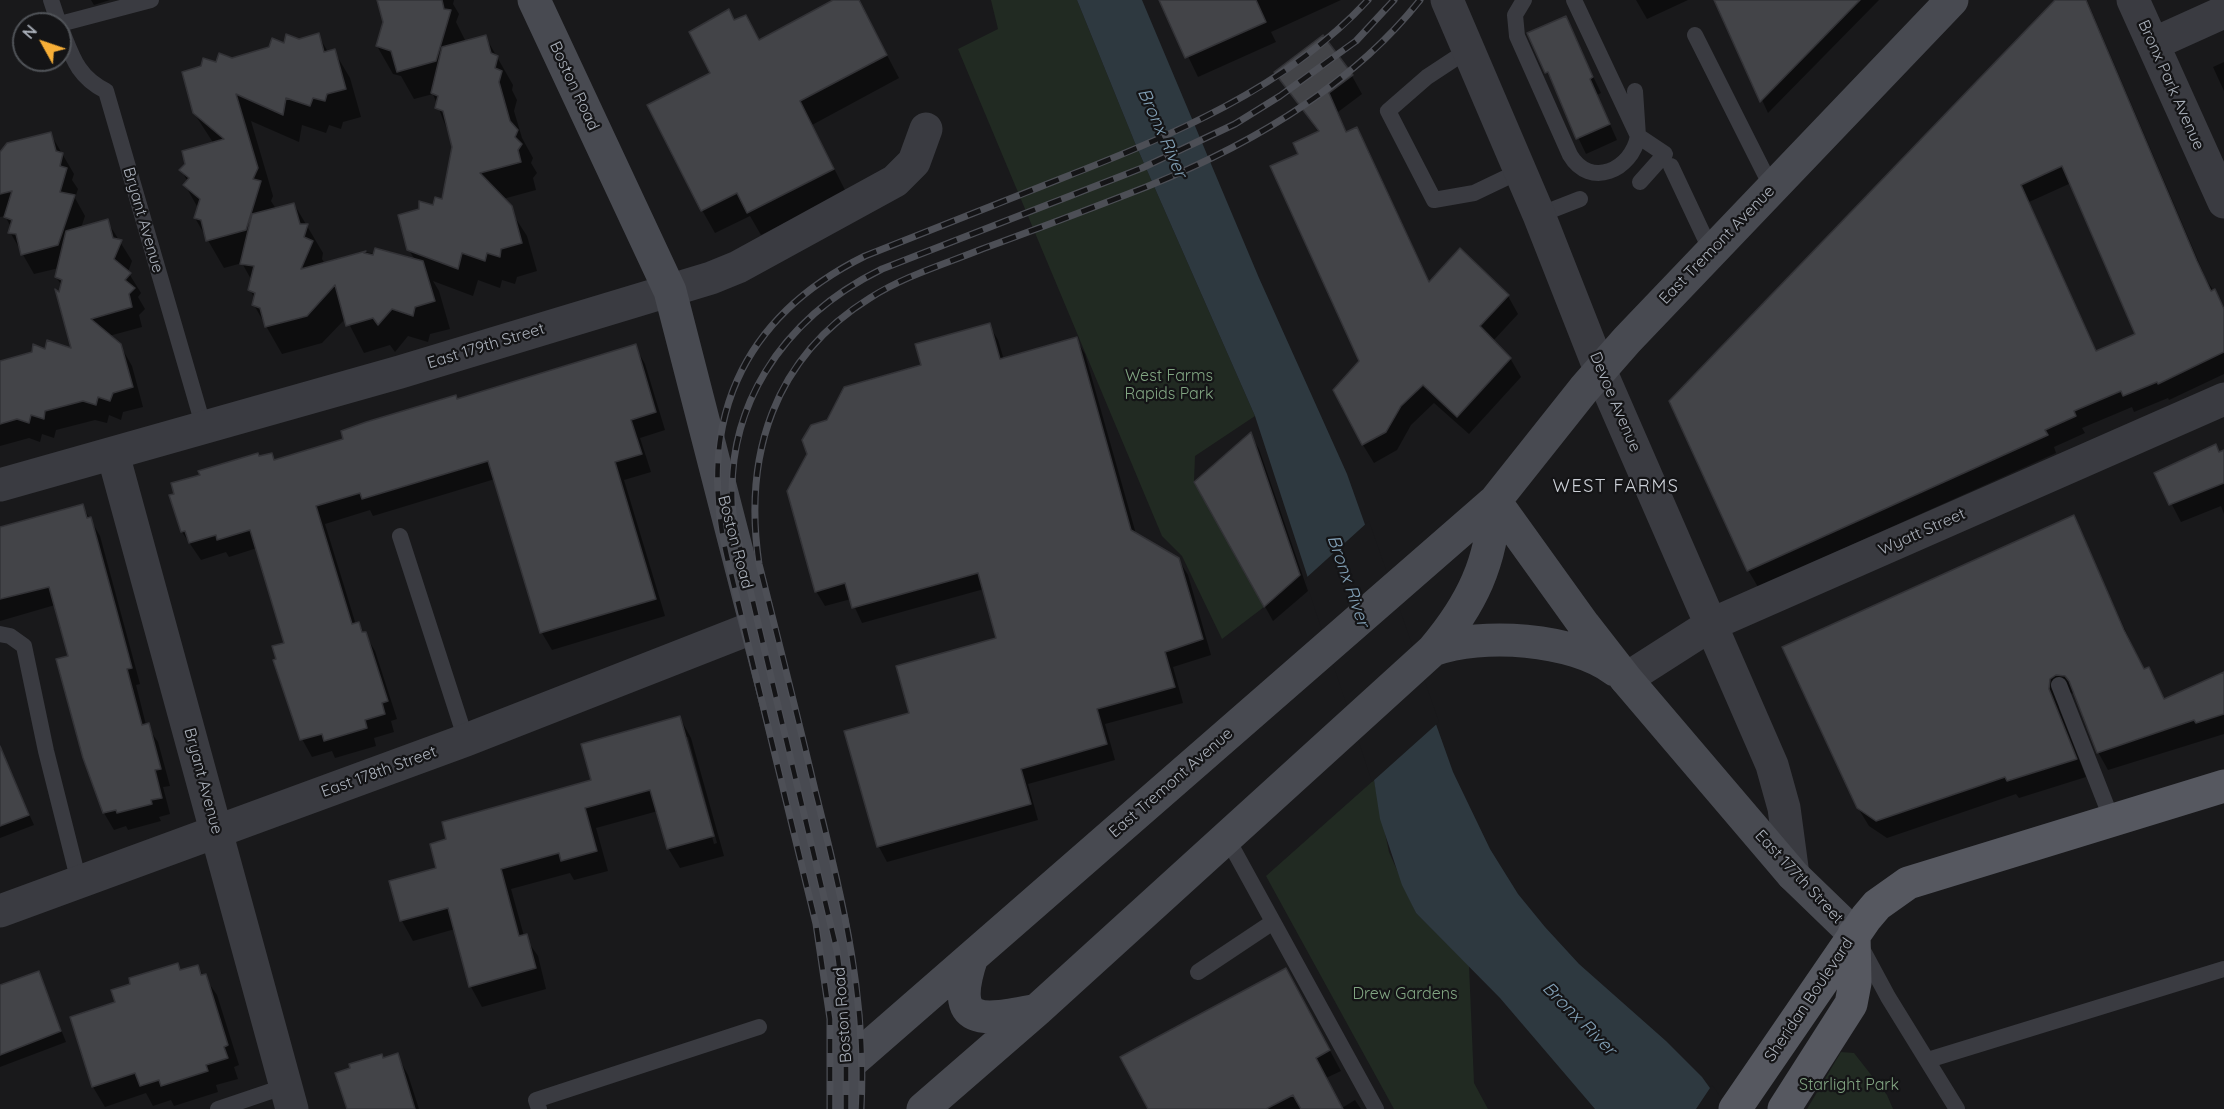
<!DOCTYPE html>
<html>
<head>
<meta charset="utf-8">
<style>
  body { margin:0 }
  #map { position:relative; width:2224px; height:1109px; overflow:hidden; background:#19191b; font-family:Quicksand,sans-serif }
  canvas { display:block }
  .north { position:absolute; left:12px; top:12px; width:60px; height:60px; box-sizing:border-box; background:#141416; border:2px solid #505358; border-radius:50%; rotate:310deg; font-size:16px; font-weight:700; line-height:24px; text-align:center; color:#abb1bb }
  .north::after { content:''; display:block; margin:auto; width:21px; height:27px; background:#f6ae37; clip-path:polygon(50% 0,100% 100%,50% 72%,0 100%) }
</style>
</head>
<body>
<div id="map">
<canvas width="2224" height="1109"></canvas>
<div class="north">N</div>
</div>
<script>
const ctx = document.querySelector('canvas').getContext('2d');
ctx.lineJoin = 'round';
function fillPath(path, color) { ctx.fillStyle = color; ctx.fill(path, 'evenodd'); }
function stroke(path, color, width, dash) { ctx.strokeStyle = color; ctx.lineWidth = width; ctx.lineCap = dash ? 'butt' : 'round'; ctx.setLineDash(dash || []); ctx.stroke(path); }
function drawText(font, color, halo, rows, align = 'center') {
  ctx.font = font + ' Quicksand,sans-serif'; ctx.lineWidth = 4.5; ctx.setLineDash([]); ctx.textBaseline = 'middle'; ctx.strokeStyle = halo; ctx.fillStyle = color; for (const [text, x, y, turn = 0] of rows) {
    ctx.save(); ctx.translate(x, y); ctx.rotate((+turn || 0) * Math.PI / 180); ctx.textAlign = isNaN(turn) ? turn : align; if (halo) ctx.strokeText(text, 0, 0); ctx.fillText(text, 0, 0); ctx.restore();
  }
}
const green = new Path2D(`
  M991,0H1077L1135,143L1255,416L1195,456L1194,482L1264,607L1222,639L1182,556L1162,536L958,49L998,29Z
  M1374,780L1389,852L1416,913L1469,966L1474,1083L1488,1109H1394L1266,876Z
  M1841,1052L1854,1053L1887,1095L1893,1109H1807Z`);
const water = new Path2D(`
  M1077,0H1142L1259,278L1347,474L1453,772L1490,849L1518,894L1545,927L1579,964L1666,1041L1702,1077L1725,1109H1595L1500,998L1416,913L1402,885L1380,819L1374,780L1255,416L1135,143Z`);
const pier = new Path2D(`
  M1369,521L1439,722L1372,782L1305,579Z
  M1712,1085L1728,1107V1109H1696Z`);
const shadow = new Path2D(`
  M91,0H110L94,5Z
  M378,0H454L453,4L459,14L456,22L466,42L485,36L513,85L512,90L517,100L514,111L522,138L533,158L531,163L537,173L533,178L536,190L503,199L527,236L537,271L517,277L515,284L502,280L500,288L478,280L473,296L433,281L439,291L450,329L430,334L428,342L408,336L395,352L390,345L364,353L346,318L322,343L282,354L254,305L255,299L250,290L252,281L242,263L224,268L195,218L198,208L185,185L188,182L181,170L214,144L194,113L217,64L318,35L328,52L334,51L350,78L361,117L343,122L341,129L329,125L326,133L302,125L299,142L251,121L273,196L271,201L276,209L294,204L323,253L322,259L325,264L365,252L415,260L409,250L434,207L443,201L454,147L433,94L414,99L401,76L393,74L377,46L385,22Z
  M836,0H858L899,78L812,125L846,192L761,235L750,216L715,233L702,210L712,74L734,22L759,41Z
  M1161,0H1341L1271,32L1276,42L1198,77Z
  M1636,0H1688L1647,19Z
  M1716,0H1879L1768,113Z
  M2057,0H2087L2206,279L2224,307V374L2169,400L2168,398L2134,412L2132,407L2082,428L2085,433L2054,447L2056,453L1758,587L1748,570ZM2071,183L2137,335L2097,352L2029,202Z
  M1565,18L1601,93L1597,95L1617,140L1586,154L1529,34Z
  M2224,62V91L2213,67Z
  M1276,72L1352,76L1362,94L1338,112L1347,133L1356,129L1367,147L1430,283L1508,296L1518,314L1493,341L1510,358L1521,377L1469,434L1434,403L1411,425L1397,450L1374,463L1363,445L1335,391L1361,361L1300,154L1319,133Z
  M50,133L74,174L72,180L78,189L75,198L85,216L81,228L107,221L132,261L128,272L141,293L138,297L145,309L139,315L142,327L109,336L120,345L132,366L143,407L123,412L121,420L109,415L107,423L95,420L56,430L54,438L42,434L40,442L29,438L0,446V362L46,351H74L60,295L62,286L56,277L59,268L34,274L10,232L11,227L5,216L0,217V154Z
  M989,325L998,340L1004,360L1076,339L1085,354L1136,534L1178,559L1188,575L1211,655L1173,667L1183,703L1105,724L1115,760L1028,784L1038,820L887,862L879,847L846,732L911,714L998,639L984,589L862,623L851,599L825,606L816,591L828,421Z
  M635,346L645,364L665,430L640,438L651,472L624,480L665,616L552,650L542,633L495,479L373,516L370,510L325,524L356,625L359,624L375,651L397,719L391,721L394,732L374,738L376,746L335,758L332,751L312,757L302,739L286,644L257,548L229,557L226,552L201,560L182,532L259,458L271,455L275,461L345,440L457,400Z
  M1250,434L1259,449L1308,591L1273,621L1196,483Z
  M2224,451V514L2221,506L2181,522L2156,474Z
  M82,505L100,536L140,684L136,685L146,725L158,742L170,786L163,787L170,814L159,817L161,821L128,830L126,826L114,830L104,813L85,758L69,657L55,605L0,621V529Z
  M2073,517L2134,649L2145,671L2149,669L2165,700L2224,674V734L2108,770L2098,752L2075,694L2066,692L2060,697L2059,708L2086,777L2019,798L2016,794L1887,838L1869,826L1858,808Z
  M680,718L691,738L724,856L680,868L668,848L658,811L596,828L608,871L574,880L570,873L511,889L524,936L538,956L546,989L482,1007L471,987L455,929L413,941L402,921L391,883L438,869L593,781ZM685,737H688L717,843L714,844Z
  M8,768L34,825L0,838V771Z
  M197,966L217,995L239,1065L234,1067L238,1079L216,1085L218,1092L174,1106L171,1100L153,1106L146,1093L105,1107L93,1087L71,1018L117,1003L181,971Z
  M38,973L66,1042L0,1067V987Z
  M1297,990L1341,1071L1326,1078L1342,1108L1355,1100L1361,1109H1150Z
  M397,1055L408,1075L419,1109H347L383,1059Z`);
const building = new Path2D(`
  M377,0H442L444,9L451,10L436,61L397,72L391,51L376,46L383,22Z
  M833,0H859L887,55L800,101L834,169L747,213L737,193L701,211L647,105L710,73L689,32L729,9L734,20L746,15L759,40Z
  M1159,0H1256L1266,22L1185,58Z
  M1714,0H1860L1760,102Z
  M2055,0H2086L2197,261L2211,291L2215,289L2224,309V352L2158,384L2157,382L2123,396L2121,391L2074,411L2076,416L2045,430L2048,435L1747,571L1669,401ZM2062,166L2135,334L2096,351L2021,185Z
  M1566,16L1593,77L1590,79L1610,124L1576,139L1548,72L1545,73L1527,33Z
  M319,33L324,52L335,49L346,89L327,94L325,101L313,98L310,106L286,98L283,115L236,94L258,168L253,179L261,181L246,230L206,241L201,220L194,218L200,199L183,185L189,178L179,170L185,164L182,151L224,139L193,113L182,72L201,66L203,58L216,62L219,53L232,58L269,47L272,38L284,43L286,34L299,39Z
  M486,35L491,53L498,56L495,68L502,71L499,82L510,121L518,130L515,137L522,144L518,150L521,162L480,173L512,206L522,243L501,249L500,257L487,253L485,261L462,253L458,269L407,250L398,215L419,209V201L433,205L435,197L442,199L452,147L443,111L435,108L438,96L431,93L442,47Z
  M1323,35L1353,75L1329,93L1346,132L1357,127L1429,282L1460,248L1509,295L1480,326L1511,358L1457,417L1423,385L1401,406L1386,432L1362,445L1333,390L1359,361L1270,166L1298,154L1293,143L1319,131L1274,72Z
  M51,132L56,151L63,153L60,166L67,168L60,192L75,195L58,245L21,255L16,234L8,233L12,220L4,217L12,191L0,194V152L7,143Z
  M294,203L300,224H308L304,237L313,241L301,269L366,251L364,253L373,255L375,248L423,261L435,301L415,307L413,316L392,309L378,325L373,318L346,326L335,285L307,316L265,327L260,308L252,305L255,293L248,290L254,266L240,264L252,214Z
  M108,219L113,238L122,240L114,259L131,273L125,280L135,288L129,294L132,307L91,319L121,344L133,387L113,393L110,401L98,397L96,405L83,401L45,411L44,419L31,415L29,423L17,419L0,424V361L32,352L33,344L45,349L47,340L71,348L55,289L59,292L62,280L55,277L66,231Z
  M990,323L1000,359L1077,337L1131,530L1179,558L1203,639L1165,652L1175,687L1097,709L1107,744L1021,769L1031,804L877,847L844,731L909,713L896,666L996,638L978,573L852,608L845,583L815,592L787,491L807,454L802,440L811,425L827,420L844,387L921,365L915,344Z
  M636,344L656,412L631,420L642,454L615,462L656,599L540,633L488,461L362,499L360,493L316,506L352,624L359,622L362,632H366L388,701L382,703L385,714L365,720L367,728L324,741L322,734L300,740L273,660L276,659L272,646L284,643L250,530L217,540L216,535L189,543L185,531L181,532L169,495L174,494L171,483L200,475L198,471L258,453L259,456L272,453L274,460L343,439L341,431L366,422L456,395L457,399Z
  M1251,432L1300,575L1264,607L1194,482Z
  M2216,444L2219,452L2224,450V483L2169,505L2154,473Z
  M83,504L87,518L91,517L117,612L132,668L127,669L142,725L149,723L161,769L155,770L162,798L151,800L152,804L117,813L116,810L103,813L83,758L56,659L68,656L49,587L0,599V527Z
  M2074,515L2124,630L2144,669L2149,667L2164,699L2224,672V714L2196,723L2194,720L2097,753L2069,681L2065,676L2056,675L2050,679L2049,689L2077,759L2007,781L2005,777L1876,821L1857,808L1782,647Z
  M680,716L714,836L667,849L650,790L585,808L597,851L561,861L559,853L501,869L519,936L527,934L536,968L469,987L448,908L400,921L389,881L436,868L430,844L446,839L442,822L591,780L581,744Z
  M0,746L29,815L0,826Z
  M178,963L180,970L198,965L201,975L206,974L228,1045L224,1047L228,1058L206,1065L208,1071L161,1086L159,1080L140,1086L135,1073L92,1087L70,1017L115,1002L111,990L130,984L129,978Z
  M1286,968L1330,1050L1316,1058L1343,1109H1301L1293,1095L1266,1109H1148L1120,1057Z
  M39,971L61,1031L0,1055V985Z
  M398,1053L415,1109H347L335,1073L350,1068L349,1064L382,1054L383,1058Z`);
const lane = new Path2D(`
  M51,0L59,24
  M1524,0L1515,15L1517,36L1570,155C1590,189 1632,170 1638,136L1574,0
  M60,24L151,0
  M60,26C72,55 76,76 106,91L204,428
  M1695,35L1772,188
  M1468,50L1427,77L1388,111L1434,200L1474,193L1520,171
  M1635,91L1638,136L1665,154L1640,182
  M1671,166L1711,251
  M1539,215L1580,199
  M400,536L466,740
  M0,634L10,636L24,646L46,751L79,882
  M2059,685L2112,820
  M1227,838L1376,1109
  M1860,945L1888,997L1957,1109
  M1198,972L1273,922
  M1928,1060L2224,969
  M218,1109L286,1086
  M539,1109L536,1100L759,1027`);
const street = new Path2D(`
  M1447,0L1539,215L1600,370L1772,765L1784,808L1793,875
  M2133,0L2224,202
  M2153,44L2224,12
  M113,454L292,1109
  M0,485L400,372L711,278L738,267L895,181L914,162L926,129
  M1626,679L1712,624L2224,399
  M0,911L466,740L757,626`);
const secondary = new Path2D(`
  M534,0L670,291L832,921C844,984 848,1045 846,1109
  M1495,501L1584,625L1626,679L1793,875L1854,934
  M1433,650C1482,632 1572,638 1615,670
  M972,957C948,1028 982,1021 1037,1010
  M848,1065L1495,501L1584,389L1627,340L1952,0
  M923,1109L1037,1010L1433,650C1472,604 1492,562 1495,501`);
const primary = new Path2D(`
  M1735,1109L1866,918L1877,905L1908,883L2224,786
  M1784,1109L1851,1004L1855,983L1854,934`);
const rail = new Path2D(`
  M830,1109V1019L816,924L727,557C696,423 740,318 865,256C930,230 995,205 1060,179C1170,136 1286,89 1368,0
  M846,1109V1018L837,951L734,523C720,410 782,318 882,269L1142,168L1235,124L1280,96L1356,41L1394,0
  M861,1109C867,995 842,899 815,790C797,714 778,639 759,564C743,456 773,358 870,298C904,276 945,264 982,249C1037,229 1092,208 1146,187C1248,146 1351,87 1420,0`);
const streetNames = [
  ["Bronx Park Avenue",2171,85,66],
  ["Boston Road",574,86,65],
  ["Bryant Avenue",143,220,74],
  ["East Tremont Avenue",1717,245,-46],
  ["East 179th Street",486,346,-17],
  ["Devoe Avenue",1615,402,67],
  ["Wyatt Street",1922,532,-24],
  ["Boston Road",735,542,75],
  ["East 178th Street",379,772,-20],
  ["Bryant Avenue",203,781,75],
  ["East Tremont Avenue",1171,783,-41],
  ["East 177th Street",1799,877,47],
  ["Sheridan Boulevard",1809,1000,-56],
  ["Boston Road",843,1015,-94]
];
const parkNames = [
  ["West Farms",1169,376],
  ["Rapids Park",1169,394],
  ["Drew Gardens",1405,994],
  ["Starlight Park",1849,1085]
];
const waterNames = [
  ["Bronx River",1162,133,66],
  ["Bronx River",1348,581,71],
  ["Bronx River",1579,1019,45]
];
const neighbourhoodNames = [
  ["WEST FARMS",1616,487]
];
fillPath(green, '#212a22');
fillPath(water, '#2e3940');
fillPath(pier, '#19191b');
fillPath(shadow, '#0007');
fillPath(building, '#434448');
stroke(building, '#333337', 1.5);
stroke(lane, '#3a3b41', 16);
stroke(street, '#3a3b41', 33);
stroke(secondary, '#484a51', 33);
stroke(primary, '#565860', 33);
stroke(rail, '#4d4f56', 7);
stroke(rail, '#141416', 4.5, [14]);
drawText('16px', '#abb1bb', '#141416', streetNames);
drawText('16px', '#82a683', '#141416', parkNames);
drawText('italic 18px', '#82a0b6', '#141416', waterNames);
ctx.letterSpacing = '1.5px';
drawText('18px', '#ccd0d7', '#141416', neighbourhoodNames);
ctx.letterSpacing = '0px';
</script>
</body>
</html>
